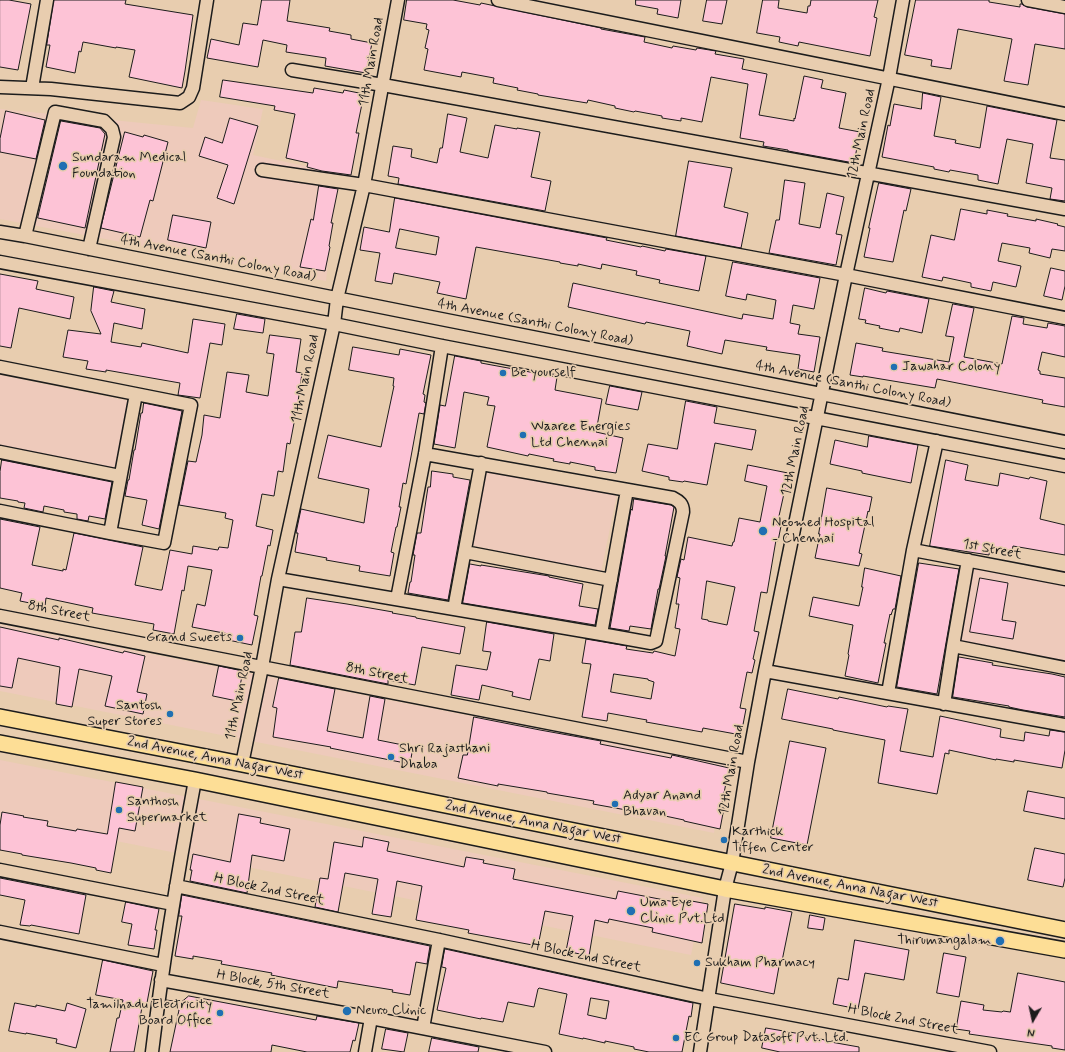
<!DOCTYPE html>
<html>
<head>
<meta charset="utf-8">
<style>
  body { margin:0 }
  #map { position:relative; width:1065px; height:1052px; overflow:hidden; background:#e8cdaf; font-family:Mynerve,sans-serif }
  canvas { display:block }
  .north { position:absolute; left:1013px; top:1000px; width:40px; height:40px; -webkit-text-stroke:3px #e8cdaf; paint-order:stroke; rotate:189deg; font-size:11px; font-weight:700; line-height:16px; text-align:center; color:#1c1c1c }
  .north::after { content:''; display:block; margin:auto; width:14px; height:18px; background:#1c1c1c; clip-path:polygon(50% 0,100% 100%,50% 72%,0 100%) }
</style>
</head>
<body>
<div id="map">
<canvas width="1065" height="1052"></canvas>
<div class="north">N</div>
</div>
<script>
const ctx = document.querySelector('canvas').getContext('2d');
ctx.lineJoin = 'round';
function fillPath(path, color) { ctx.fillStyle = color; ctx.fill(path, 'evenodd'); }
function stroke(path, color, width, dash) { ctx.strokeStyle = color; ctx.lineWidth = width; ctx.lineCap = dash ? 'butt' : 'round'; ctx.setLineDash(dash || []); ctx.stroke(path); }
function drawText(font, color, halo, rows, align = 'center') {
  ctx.font = font + ' Mynerve,sans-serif'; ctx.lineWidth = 3.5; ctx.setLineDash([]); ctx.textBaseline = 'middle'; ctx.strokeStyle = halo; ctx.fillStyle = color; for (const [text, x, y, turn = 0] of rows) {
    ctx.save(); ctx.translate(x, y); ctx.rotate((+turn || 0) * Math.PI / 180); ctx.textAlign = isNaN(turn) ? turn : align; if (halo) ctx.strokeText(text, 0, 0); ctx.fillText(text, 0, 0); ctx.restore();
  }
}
const built = new Path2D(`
  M201,100L263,109L253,155L338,173L326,281L0,219V109L193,128Z
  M0,375L129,401L115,472L0,449Z
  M476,466L617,494L601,572L461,543Z
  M969,565L1065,585V661L954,639Z
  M0,625L725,765L714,833L0,691Z
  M0,760L703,898L691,955L0,818Z`);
const building = new Path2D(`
  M0,0H9L31,4L18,70L0,67Z
  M54,0H126L125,4L193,15L185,71L182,88L129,77L135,50L116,47V48L83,42L81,52L79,51L75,73L46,67L50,45H47Z
  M262,0H290L287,21L330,28L329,31L351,35V39L372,43L366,73L325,66L326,58L286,52L287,45L263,40L258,67L207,58L211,39L239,45L243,23L257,25Z
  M407,0H453L480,5L481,3L601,28V29L645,37L644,42L672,48L673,46L696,50L697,48L716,51L715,54L744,59L742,69L767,74L759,115L794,121V118L795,119L804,76L823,80L821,88L846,93L839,128L860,132L854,163L788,151V150L763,146L764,142L740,138L748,84L711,77L702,122L681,118V121L662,118V116L635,111L634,112L615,108V106L588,100L587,103L538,95V94L517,90L518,88L493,83L494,78L462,72L461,77L424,70L428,49L425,48L429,30L426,29L427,24L404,20Z
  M636,0H681L678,18L657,14L658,9L636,5Z
  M707,0H727L722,24L703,21Z
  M763,0H779L778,8L807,13L808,6H810L811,0H878L874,17L877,18L870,56L799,42L798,46L779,42L780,37L757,33Z
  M916,0H989V2L1020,7V4H1022L1027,7L1065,14V49L1035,44L1028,85L1004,81L1012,39L958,29L951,69L931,66L932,60L905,55Z
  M223,80L313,93L314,88L343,93L344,90L364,94L356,133H359L351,175L322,171L307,167L308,163L286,158L295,114L274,110L275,106L220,97Z
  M923,93L941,97L934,136L956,140L955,143L980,148L987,106L1057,120L1050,158L1065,160V201L1050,199L1052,188L1026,183L1033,144L1007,139L998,184L978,180V175L950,170L949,172L934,169V167L882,157L888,125L890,126L894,104L921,109Z
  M6,111L45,120L36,159L0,152V139Z
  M448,114L467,118L460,152L488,158L495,125L517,129V128L540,132L531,177L551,181L545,211L398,184L399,178L388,176L393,146L412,149L411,157L437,163L440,148H442Z
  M230,118L258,126L234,204L217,198L228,165L199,156L205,137L222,143Z
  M61,121L100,128L105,134L85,228L38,218Z
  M125,132L143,137L144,135L168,142L153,201L150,200L140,237L101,228Z
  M689,161L732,168L724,207L748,213L741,248L676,236Z
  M785,180L805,183L799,224L820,228L827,193L844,197L836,234L842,235L836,265L769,253L776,220H779Z
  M879,183L911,189L906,211L904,210L893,262L864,257L870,228H869Z
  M319,186L338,189L331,223H333L329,246L330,247L325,271L300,267L311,219L313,220Z
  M395,198L607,238L606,240L641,247L642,246L665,251L666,249L706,256L699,291L659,283L660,280L636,275L637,271L602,264L601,269L578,264V266L560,263V262L476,247L466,299L437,293L440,282L394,273L392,284L375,281L380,253L360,250L364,227L389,232ZM400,229L439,237L436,255L396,248Z
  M961,209L987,214V210L1008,214L1007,216L1036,221V219L1058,224L1057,225L1065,227V251L1052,249L1050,258L1029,253L1030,248L1002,243L998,261L1021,266L1016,287L993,282L991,291L971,287V283L943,277L942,281L922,277L931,235L954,240Z
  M173,215L211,222L206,248L168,240Z
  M733,262L820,278L814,309L793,305L790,323L800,325L798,334L820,337L814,372L798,369L800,355L766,350L767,347L725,340L722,354L687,346L690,331L646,322L645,324L568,307L573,283L742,319L743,314L773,319L776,300L747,294L746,300L726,296Z
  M1051,268L1065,271V286L1062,300L1044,296Z
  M0,274L38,281L36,289L74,297L70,319L19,308L11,348L0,346Z
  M94,287L114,291L111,302L145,309L142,329L114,323L111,342L141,347L142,343L188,353L193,319L225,324L222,345L210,343L200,398L178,395L180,383L106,370V372L86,369L88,361L63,357L68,330L101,334L91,311Z
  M865,288L886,293L887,291L929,299L922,333L900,328L899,332L879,328L880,326L865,323L866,320L859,319Z
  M953,304L974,308L964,357L1002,364L1012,316L1024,318L1023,324L1047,328L1048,323L1065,326V357L1042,352L1038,370L1040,371V374L1065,378V407L1042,403L1043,400L937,379L935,388L863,376V377L850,375L856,343L883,348L882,351L949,362L954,337L946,336Z
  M237,314L265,319L263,333L234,329Z
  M270,335L301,339L296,372L302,373L298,402L290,444L287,443L283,472L278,471L274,496L262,494L256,526L273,530L270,546L268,545L262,576H261L254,615L258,616L252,645L228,640L229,634L192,627L197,604L205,606L212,570L188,566L184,591L182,590L174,634L153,630L154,624L92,613L93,608L46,598L45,606L20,601L22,593L0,588V519L40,527L32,565L63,571V569L66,570L74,533L143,547L135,585L160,590H162L170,550L192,554L193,546L218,550L219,547L228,548L233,520L225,518L226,513L179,505L188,461L196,462L202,435L204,415L220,418L227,372L249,375L246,392L268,396L274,354L267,353Z
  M353,347L399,355L400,349L431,355L423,394L425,395L424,402L426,403L424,414L419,413L406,484L403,483L399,507H401L397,527H396L391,552L394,553L390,576L359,571L360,566L326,560L327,558L295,552L298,533H296L301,509L364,523L369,489L318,478L328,435L381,447L394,386H393L394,378L349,370Z
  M455,356L481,361V363L557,377L555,390L602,399L596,432L623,438L616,473L595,470V467L570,462V464L553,461L554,459L529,454L528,456L487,447L495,406L487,405L489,397L464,392L455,448L434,444L440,405L445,406Z
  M610,386L642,392L638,410L606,404Z
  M686,401L717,407L714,423L756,430L752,450L715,443L707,485L684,481L683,482L669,480V477L642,471L648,444L677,449Z
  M144,403L182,411L159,529L142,525L147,500L125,496L128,480H129L134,450H135L141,413H142Z
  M869,436L918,445L911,483L862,473V471L830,464L835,440L867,447Z
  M2,460L112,482L105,519L89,516L88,521L77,519V514L64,512V510L44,506L43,512L24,508L25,503L18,502V501L0,498V472Z
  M946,460L968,465L965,480L998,486L1000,473L1029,479L1030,477L1047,481L1040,519L1065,525V555L1013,546L1012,551L990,547L989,555L930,546Z
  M748,465L793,474L790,491L785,489L777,525L781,526L778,541L776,540L767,593L761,592L754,631L759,632L753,659L755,660L752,673L747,672L740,708L746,709L741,735L703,728L702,732L646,722L647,720L608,713L607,721L582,717L591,664L582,663L586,639L627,646L626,649L653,653L654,651L675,656L680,629L675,628L679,604H676L680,578L677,577L681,559L684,560L688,537L732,546L733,542H734L739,518L760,522L767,486L745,481ZM707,581L735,587L727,625L708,621V620L702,619ZM614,674L648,679V680L654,682L651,699L611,692Z
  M432,471L453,474V477L470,480L448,600L408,593L410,582H411L415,555H413L417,533H421L428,487H430Z
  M827,488L872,497L869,512L868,511L859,553L862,554L859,566L815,558L820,534H819Z
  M634,499L671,505L674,507L665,556H666L659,589H658L651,629L630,626L629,631L610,628L631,509L632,510Z
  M919,563L959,569L937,694L897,687Z
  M470,564L481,566V565L549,576V577L583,584L579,606L598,609L595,625L463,603Z
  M865,568L901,576L895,609H893L891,615L890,614L884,643H886L878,683L845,676L849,655L848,654L853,625L809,616L813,597L859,606L863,587H862Z
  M980,578L1008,583L1002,620L1016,622L1013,639L970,632Z
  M307,598L347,604L393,612L392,613L416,617V618L465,627L460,654L422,647L415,685L388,680V684L290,665L295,632H301Z
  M487,622L554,634L550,661L539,659L530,700L512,696L513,692L482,685L479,700L451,695L456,665L487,670L491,652L483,651Z
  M0,627L59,640V638L123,653L124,651L145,656L137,692L147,694L143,714L105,706L112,676L79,669L72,707L56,704L60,667L18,658L12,688L0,686Z
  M959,657L993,663L992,665L1052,674L1065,677V717L1023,710L1009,707V706L953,697Z
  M219,666L243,671L237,701L213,696Z
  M279,678L335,689L327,731L363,738L370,696L385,699L378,740L413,747L410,764L330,748L331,747L273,737L277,708L273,707Z
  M788,689L838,699L839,697L887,707L888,706L908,709L900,751L933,757L940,716L1001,729L1000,737L1024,741L1025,732L1049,736L1050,730L1065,732V750L1062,768L1014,760V762L996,759V760L949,750V754L945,753L937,794L878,783L885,740L833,730V729L782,719Z
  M474,717L540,730L601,741L600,744L671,758L672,755L729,768L721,808H724L720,829L684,821V820L632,809V811L593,804L594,801L547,793V792L498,784V786L458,778L463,755H467Z
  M790,741L826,748L807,845L771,838Z
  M116,782L143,787L135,831L119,828L111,873L96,870V868L71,863L22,855V854L0,850V825L2,812L24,816L23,817L48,821L47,826L76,831L77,829L107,834Z
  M1028,791L1065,798V819L1024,811Z
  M239,814L261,818L260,823L290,829L284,861L252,855L247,893L190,881L192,870H190L193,854L230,862Z
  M364,837L389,842L387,851L464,867L466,857L484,860L483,863L515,869L513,879L616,899L618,891L685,904L686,900L708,904L702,943L652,932L653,928L609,919L608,923L595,920L589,956L566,951L573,916L545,911L538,946L468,933L469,930L416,920L422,886L397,881L391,917L372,914L378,879L345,873L338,912L315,907L320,878L328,879L334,842L362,847Z
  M1035,848L1065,854V878L1063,887L1028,880Z
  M0,878L86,895L79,934L31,925L30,926L20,925L25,900L0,895Z
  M182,895L430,946L427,964L416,962L410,995L392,992L393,990L338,981L337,988L271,975L272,973L221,964L222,961L193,956V959L175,956L182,916H179Z
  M126,902L159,909L155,930H157L154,949L128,945L132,924L122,922Z
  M735,904L765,909V907L792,912L782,961H780L774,994L721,983Z
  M810,915L825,918L823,930L808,928Z
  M855,940L909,950L904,980L865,973L858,1009L833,1004L838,978L848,980Z
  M445,949L693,1003L691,1017L689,1016L682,1052H649L634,1049V1047L605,1041V1043L583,1038V1039L559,1034L567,994L539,988L538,989L534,1007L508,1002L503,1022L481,1018V1019L437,1010L446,968L442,967ZM591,998L609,1001L606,1019L588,1015Z
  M944,953L966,957L959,997L937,993Z
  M103,960L153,971L146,1008L142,1007L134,1052H110L117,1018H119L123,1000L96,995Z
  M1018,973L1065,982V1050L1052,1048V1046L969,1034L970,1031L956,1029L961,1001L984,1005L983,1010L1002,1012L1003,1011L1010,1012Z
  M189,996L316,1020L317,1016L359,1023L355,1041L353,1040L350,1052H307L272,1045L271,1052H170L179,1010L166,1003V1000L181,1002Z
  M15,1003L36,1007V1005L65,1011L67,1003L86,1009L76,1048L56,1043L57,1039L26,1033V1034L9,1031Z
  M766,1028L801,1034V1035L825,1040V1041L859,1047V1052H780L762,1048Z
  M386,1029L408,1033L404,1052L382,1049Z
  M432,1038L479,1047L478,1052H429Z`);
const minor = new Path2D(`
  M498,0L1065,114
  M1028,0L1065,7
  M292,70L383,85L1065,209
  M0,87L51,89L180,103L189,97L193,88L207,0
  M32,88L47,0
  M262,170L364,185L846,275L1065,318
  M0,232L25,236L446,320L1065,442
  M25,236L55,112L104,121L112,129L114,137L89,249
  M0,262L334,324L442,346L1065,466
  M0,367L191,405L164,543L110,533L0,511
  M0,452L120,476
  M110,533L136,394
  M913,550L1065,579
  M465,552L611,580
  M278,579L601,634L651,643L656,641L683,512C683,504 679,501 673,498L425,454
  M397,599L425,454L442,346
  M454,609L481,463
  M0,616L748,762
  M601,634L627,490
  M953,646L1065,668
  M765,671L1065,725
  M888,693L913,550L937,441
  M944,704L953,646L968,560
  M242,764L262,667L278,579L334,324L337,299L364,185L398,0
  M0,870L173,904
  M176,886L439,940L709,999L990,1052
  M0,932L163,965
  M161,980L371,1018L545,1052
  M423,1028L439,940
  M152,1052C163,961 178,871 195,780
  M365,1052L371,1018
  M700,1052L725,889L732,863L748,762L765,671L846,275L889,78L903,0`);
const major = new Path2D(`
  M0,717L242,764L1065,930
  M0,743L195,780L725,889L1065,950`);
const markers = [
  [63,166,5,"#1f6fb2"],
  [894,367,4,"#1f6fb2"],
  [503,373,4,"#1f6fb2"],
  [523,435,4,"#1f6fb2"],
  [763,531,5,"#1f6fb2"],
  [240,638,4,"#1f6fb2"],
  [170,714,4,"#1f6fb2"],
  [391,757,4,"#1f6fb2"],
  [615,804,4,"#1f6fb2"],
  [119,810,4,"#1f6fb2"],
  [724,840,4,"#1f6fb2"],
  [631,911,5,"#1f6fb2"],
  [1000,941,5,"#1f6fb2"],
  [697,963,4,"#1f6fb2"],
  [347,1011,5,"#1f6fb2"],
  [220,1013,4,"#1f6fb2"],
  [676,1038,4,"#1f6fb2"]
];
const streetNames = [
  ["11th Main Road",372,62,-80],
  ["12th Main Road",862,134,-78],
  ["4th Avenue (Santhi Colony Road)",218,259,11],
  ["4th Avenue (Santhi Colony Road)",535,323,11],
  ["11th Main Road",306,379,-78],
  ["4th Avenue (Santhi Colony Road)",853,385,11],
  ["12th Main Road",796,451,-78],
  ["1st Street",992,550,11],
  ["8th Street",59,612,11],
  ["8th Street",377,674,11],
  ["11th Main Road",240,696,-78],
  ["2nd Avenue, Anna Nagar West",215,759,11],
  ["12th Main Road",732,770,-80],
  ["2nd Avenue, Anna Nagar West",533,823,11],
  ["2nd Avenue, Anna Nagar West",850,887,11],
  ["H Block 2nd Street",269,890,12],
  ["H Block 2nd Street",586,957,12],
  ["H Block, 5th Street",273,985,10],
  ["H Block 2nd Street",903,1020,11]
];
const poiNames = [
  ["Sundaram Medical",72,158],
  ["Foundation",72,174],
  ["Jawahar Colony",902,367],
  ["Be yourself",511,373],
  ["Waaree Energies",531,427],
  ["Ltd Chennai",531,443],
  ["Neomed Hospital",772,523],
  ["- Chennai",772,539],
  ["Grand Sweets",232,638,"right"],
  ["Santosh",162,706,"right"],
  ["Super Stores",162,722,"right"],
  ["Shri Rajasthani",399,749],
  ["Dhaba",399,765],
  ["Adyar Anand",623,796],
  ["Bhavan",623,812],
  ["Santhosh",127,802],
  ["Supermarket",127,818],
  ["Karthick",732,832],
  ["Tiffen Center",732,848],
  ["Uma Eye",640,903],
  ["Clinic Pvt.Ltd",640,919],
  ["Thirumangalam",991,941,"right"],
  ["Sukham Pharmacy",705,963],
  ["Tamilnadu Electricity",212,1005,"right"],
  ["Board Office",212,1021,"right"],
  ["Neuro Clinic",356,1011],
  ["EC Group Datasoft Pvt. Ltd.",684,1038]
];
fillPath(built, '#eecabb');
fillPath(building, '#fdc3d6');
stroke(building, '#1c1c1c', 1);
stroke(minor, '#1c1c1c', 15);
stroke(major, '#1c1c1c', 18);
stroke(minor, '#e8cdaf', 12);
stroke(major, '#fdde96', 15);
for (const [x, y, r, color] of markers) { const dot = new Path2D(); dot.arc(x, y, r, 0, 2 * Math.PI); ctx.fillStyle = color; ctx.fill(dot); stroke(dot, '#e8cdaf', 1.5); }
drawText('14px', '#1c1c1c', '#e8cdaf', streetNames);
drawText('14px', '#1c1c1c', '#e8cdaf', poiNames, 'left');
</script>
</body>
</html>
